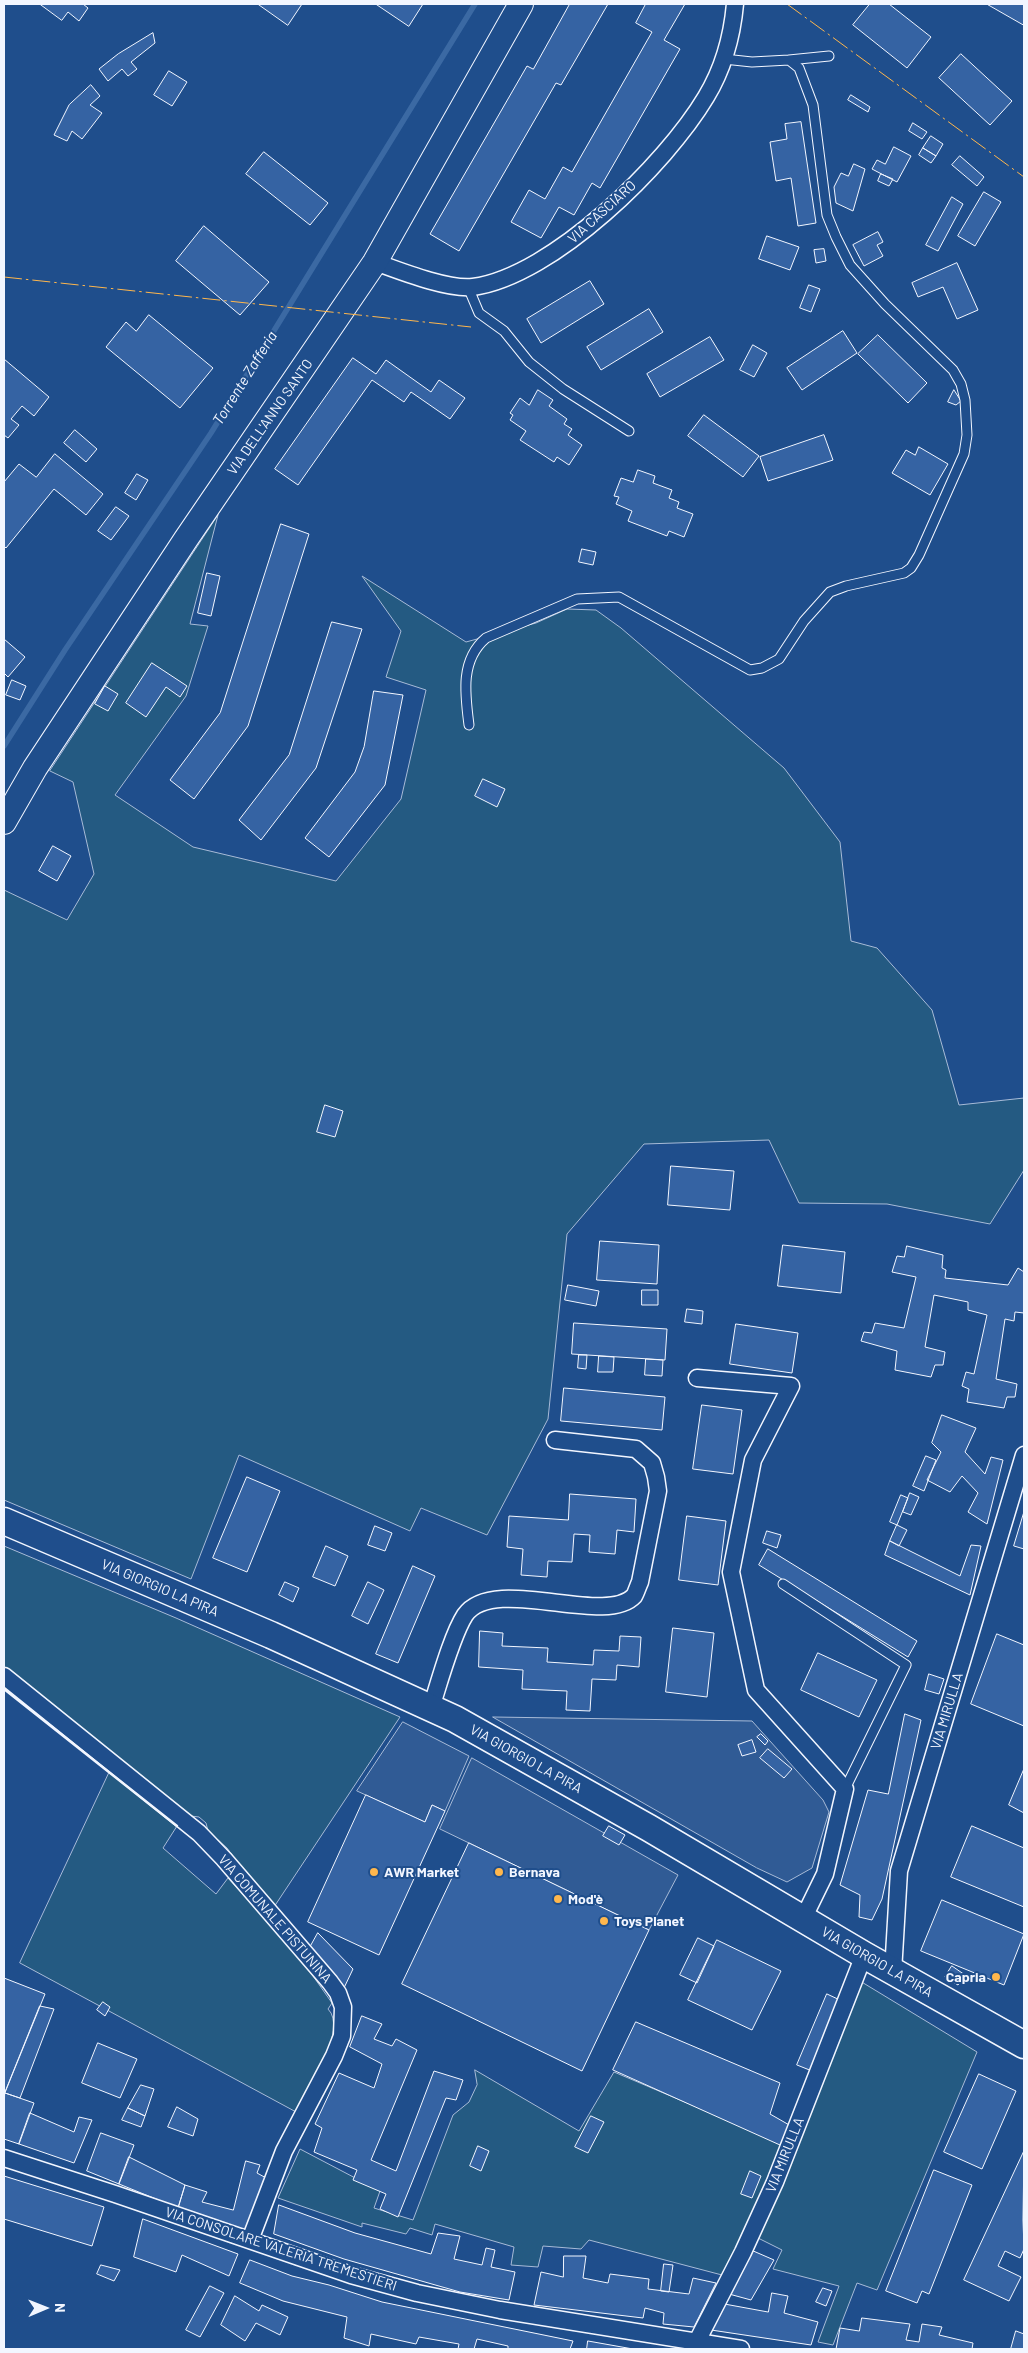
<!DOCTYPE html>
<html>
<head>
<meta charset="utf-8">
<style>
  body { margin:0 }
  #map { position:relative; width:1028px; height:2353px; overflow:hidden; background:#1f4e8c; font-family:Barlow,sans-serif }
  canvas { display:block }
  .frame { position:absolute; inset:0; border:5px solid #f2f6ff; pointer-events:none }
  .north { position:absolute; left:20px; top:2283px; width:50px; height:50px; -webkit-text-stroke:4px #1f4e8c; paint-order:stroke; rotate:89deg; font-size:14px; font-weight:700; line-height:20px; text-align:center; color:#f2f6ff }
  .north::after { content:''; display:block; margin:auto; width:18px; height:22px; background:#f2f6ff; clip-path:polygon(50% 0,100% 100%,50% 72%,0 100%) }
</style>
</head>
<body>
<div id="map">
<canvas width="1028" height="2353"></canvas>
<div class="frame"></div>
<div class="north">N</div>
</div>
<script>
const ctx = document.querySelector('canvas').getContext('2d');
ctx.lineJoin = 'round';
function fillPath(path, color) { ctx.fillStyle = color; ctx.fill(path, 'evenodd'); }
function stroke(path, color, width, dash) { ctx.strokeStyle = color; ctx.lineWidth = width; ctx.lineCap = dash ? 'butt' : 'round'; ctx.setLineDash(dash || []); ctx.stroke(path); }
function drawText(font, color, halo, rows, align = 'center') {
  ctx.font = font + ' Barlow,sans-serif'; ctx.lineWidth = 4; ctx.setLineDash([]); ctx.textBaseline = 'middle'; ctx.strokeStyle = halo; ctx.fillStyle = color; for (const [text, x, y, turn = 0] of rows) {
    ctx.save(); ctx.translate(x, y); ctx.rotate((+turn || 0) * Math.PI / 180); ctx.textAlign = isNaN(turn) ? turn : align; if (halo) ctx.strokeText(text, 0, 0); ctx.fillText(text, 0, 0); ctx.restore();
  }
}
const green = new Path2D(`
  M218,515L190,624L208,626L186,696L115,795L193,847L336,881L401,799L426,690L386,677L401,631L362,576L466,642L536,623L567,609L596,610L621,628L784,768L840,842L851,941L877,948L932,1010L959,1105L1024,1098V1170L990,1224L887,1204L799,1203L769,1140L644,1144L567,1234L548,1419L487,1535L421,1508L410,1531L239,1455L191,1579L4,1500V890L67,920L94,874L73,782L50,771Z
  M4,1546L176,1618L400,1717L272,1910L227,1848L208,1831L206,1823L199,1817L191,1816L4,1668Z
  M110,1771L177,1826L163,1848L216,1894L228,1878L299,1956L332,2003L328,2009C348,2028 309,2092 298,2113L20,1963Z
  M860,1981L977,2052L877,2290L857,2283L833,2345L818,2342L839,2286L773,2269L782,2250L756,2237L810,2114Z
  M475,2070L579,2131L614,2072L784,2144L744,2232L722,2275L589,2240L581,2249L543,2246L538,2267L511,2265L514,2247L435,2224L432,2235L410,2228L406,2234L362,2223V2227L278,2198L300,2149L380,2191L374,2208L413,2220L453,2115L469,2102L477,2085Z`);
const parking = new Path2D(`
  M493,1717L752,1721L823,1800L829,1812L812,1868L787,1882L757,1868Z
  M403,1722L469,1756L445,1811L432,1805L425,1822L357,1791Z
  M472,1758L678,1875L649,1930L440,1829Z`);
const stream = new Path2D(`
  M4,746L65,650L211,433L475,4`);
const building = new Path2D(`
  M40,4H83L88,8L79,21L68,12L62,20Z
  M258,4H302L288,25Z
  M376,4H423L409,26Z
  M570,4H608L561,85L556,83L459,251L430,234L527,66L533,69Z
  M646,4H685L664,40L680,49L600,188L592,183L574,215L559,207L541,238L511,222L529,190L545,199L563,167L572,172L652,32L636,23Z
  M870,4H889L931,37L907,68L853,25Z
  M987,4H1024V25Z
  M153,33L155,43L131,62L137,69L128,76L122,69L108,81L99,69L118,54Z
  M961,54L1012,101L990,125L939,78Z
  M169,71L187,82L172,106L154,95Z
  M91,85L100,96L90,105L102,113L82,139L72,131L67,141L54,135L69,105Z
  M851,95L870,107L868,112L848,100Z
  M801,122L816,223L798,226L791,178L776,181L770,142L787,139L785,124Z
  M913,123L927,132L922,139L909,131Z
  M931,136L943,144L936,156L923,148Z
  M894,147L911,156L897,182L872,169L877,160L885,164Z
  M923,148L936,156L931,163L919,155Z
  M264,152L328,203L310,225L246,174Z
  M960,156L984,177L977,186L952,165Z
  M854,164L865,169L853,211L836,203L834,187L841,173L848,176Z
  M881,174L893,179L889,186L878,181Z
  M984,192L1001,202L975,246L958,236Z
  M952,197L963,204L938,251L926,245Z
  M204,226L269,282L240,315L176,261Z
  M878,232L883,242L877,245L883,256L864,266L853,245Z
  M767,236L799,247L790,270L759,259Z
  M824,249L826,261L816,263L814,250Z
  M957,263L978,310L957,319L943,287L918,297L912,283Z
  M590,281L604,304L541,343L527,319Z
  M809,285L820,289L811,312L800,308Z
  M649,309L663,332L601,370L587,347Z
  M149,315L213,368L180,408L106,347L126,322L136,331Z
  M843,331L857,353L802,390L787,368Z
  M878,335L927,383L908,403L858,354Z
  M710,337L724,360L660,397L647,374Z
  M753,345L767,353L754,377L740,370Z
  M353,358L376,374L386,360L431,392L439,380L465,398L450,419L411,392L404,402L372,380L298,485L275,469Z
  M4,359L49,397L34,416L22,406L11,419L19,425L8,438L4,435Z
  M538,390L553,400L549,406L567,419L564,424L572,429L568,435L582,445L569,465L557,457L554,462L520,440L526,431L510,420L513,415L510,413L520,398L529,405Z
  M954,390L961,401L956,405L948,402Z
  M704,415L759,456L743,477L688,436Z
  M75,430L97,449L86,462L64,443Z
  M824,435L833,460L768,481L760,457Z
  M919,447L948,464L930,495L892,473L906,450L915,455Z
  M55,454L103,494L86,515L54,489L6,548L4,546V482L19,464L36,477Z
  M638,470L655,476L653,483L672,490L669,498L679,502L677,508L693,514L684,537L669,531L667,536L628,521L632,511L616,504L619,497L614,496L621,478L633,482Z
  M137,474L148,480L136,500L125,493Z
  M116,507L129,516L111,540L98,531Z
  M281,524L309,534L248,726L194,799L170,780L220,713Z
  M582,549L596,552L593,565L579,562Z
  M207,573L220,576L211,616L198,613Z
  M332,622L362,629L316,768L261,840L239,820L289,755Z
  M4,639L25,657L8,677L4,673Z
  M152,663L187,686L180,697L166,687L146,717L126,703Z
  M12,680L26,686L20,700L6,695Z
  M105,686L118,694L108,711L95,704Z
  M374,691L403,695L385,785L329,857L305,838L355,772L364,747Z
  M483,779L505,789L497,807L475,796Z
  M53,846L71,856L57,881L39,871Z
  M325,1105L343,1111L335,1137L317,1132Z
  M671,1166L734,1171L730,1210L668,1205Z
  M600,1241L659,1245L657,1284L597,1280Z
  M783,1245L845,1252L841,1293L778,1286Z
  M907,1246L943,1255L942,1268L946,1270L945,1278L1008,1285L1018,1268L1024,1272V1313L1015,1312L1014,1321L1005,1319L996,1379L1017,1384L1015,1397H1007L1004,1408L967,1402L969,1389L962,1386L966,1372L974,1374L987,1315L968,1310V1302L934,1295L925,1347L945,1352L943,1365H935L931,1377L895,1370L897,1351L861,1341L864,1332L872,1333L875,1323L904,1328L916,1277L892,1272L897,1256L904,1257Z
  M568,1285L599,1291L596,1306L565,1300Z
  M642,1290H658V1305H642Z
  M687,1309L703,1311L702,1324L685,1322Z
  M574,1323L667,1329L665,1360L572,1354Z
  M736,1324L798,1333L792,1373L730,1364Z
  M579,1355H587L586,1369L578,1368Z
  M599,1356L614,1357L613,1372H598Z
  M646,1359L663,1360L662,1376L645,1375Z
  M564,1388L665,1397L662,1430L561,1421Z
  M702,1405L742,1410L733,1474L693,1469Z
  M942,1415L976,1428L965,1452L985,1474L991,1457L1003,1460L987,1524L968,1512L978,1493L962,1476L950,1492L927,1480L941,1452L932,1443Z
  M926,1456L936,1460L924,1491L913,1486Z
  M247,1477L280,1491L247,1572L213,1558Z
  M910,1493L919,1497L911,1515L903,1512Z
  M570,1494L636,1499L634,1532L617,1530L615,1554L589,1552L590,1535L574,1534L572,1562L548,1561L547,1577L521,1575L523,1549L507,1547L509,1516L568,1520Z
  M901,1495L908,1498L897,1525L890,1522Z
  M1024,1512V1549L1014,1546Z
  M687,1516L726,1521L718,1585L679,1580Z
  M897,1525L907,1530L899,1546L890,1541Z
  M375,1526L392,1533L385,1551L368,1545Z
  M767,1531L781,1535L777,1548L763,1543Z
  M890,1541L960,1576L971,1545L981,1546L970,1595L885,1555Z
  M326,1546L348,1556L335,1586L313,1577Z
  M768,1549L917,1641L908,1657L759,1565Z
  M413,1566L435,1576L398,1663L376,1654Z
  M285,1582L299,1588L293,1602L279,1595Z
  M368,1582L384,1590L368,1624L352,1616Z
  M673,1628L714,1633L707,1697L666,1692Z
  M480,1631L503,1633L502,1646L548,1648L547,1662L593,1665L594,1650L619,1651L620,1636L641,1637L639,1667L617,1665L616,1680L592,1679L590,1711L566,1710L567,1691L522,1689L523,1670L479,1667Z
  M997,1634L1024,1645V1726L971,1704Z
  M818,1653L877,1680L859,1717L801,1690Z
  M929,1674L944,1679L939,1694L925,1690Z
  M905,1714L921,1720L882,1899L872,1920L859,1917L860,1895L840,1885L868,1790L888,1794Z
  M761,1734L768,1741L765,1745L757,1737Z
  M752,1740L756,1752L742,1756L738,1745Z
  M768,1749L792,1769L784,1778L760,1758Z
  M1024,1769V1813L1009,1805Z
  M366,1795L425,1822L432,1805L445,1811L379,1955L308,1922Z
  M609,1826L625,1835L619,1845L603,1836Z
  M972,1826L1024,1848V1907L951,1877Z
  M469,1843L649,1930L582,2071L402,1984Z
  M942,1900L1024,1934L1004,1985L921,1951Z
  M318,1933L353,1969L343,1990L308,1951Z
  M698,1938L714,1946L697,1983L680,1975Z
  M717,1940L781,1971L752,2030L688,2000Z
  M952,1966L965,1975L958,1985L945,1977Z
  M4,1978L45,1994L4,2095Z
  M827,1994L842,2001L812,2071L797,2065Z
  M103,2002L110,2007L105,2016L97,2010Z
  M40,2006L54,2009L20,2098L5,2093Z
  M362,2016L382,2024L374,2039L392,2046L396,2039L417,2050L371,2160L396,2171L434,2071L463,2080L456,2100L446,2098L398,2217L380,2209L386,2194L353,2180L357,2170L314,2152L322,2128L315,2124L339,2073L374,2088L382,2064L350,2047Z
  M636,2022L780,2083L770,2114L791,2126L780,2145L613,2070Z
  M98,2043L137,2059L120,2098L82,2083Z
  M979,2074L1016,2091L982,2169L944,2152Z
  M141,2085L154,2089L145,2116L128,2108Z
  M5,2093L34,2103L19,2144L4,2139Z
  M177,2107L198,2119L193,2136L168,2127Z
  M128,2108L145,2116L141,2127L122,2120Z
  M30,2113L74,2132L79,2117L92,2120L74,2163L19,2144Z
  M591,2116L604,2122L588,2153L575,2147Z
  M101,2133L134,2145L119,2184L87,2171Z
  M478,2146L489,2151L481,2171L470,2166Z
  M1024,2151L1023,2220L1024,2249L1020,2258L1005,2251L998,2266L1021,2277L1009,2301L964,2280Z
  M129,2157L185,2185L178,2208L119,2184Z
  M246,2161L260,2165L257,2173L268,2179L244,2234L178,2208L185,2185L207,2192L202,2202L233,2210Z
  M934,2170L972,2185L929,2294L922,2291L917,2303L886,2291Z
  M750,2171L761,2176L752,2198L741,2194Z
  M4,2176L104,2207L92,2246L4,2219Z
  M279,2205L355,2233L431,2254L438,2233L460,2236L454,2259L482,2265L486,2248L495,2250L491,2267L515,2272L509,2300L460,2292L344,2259L274,2234Z
  M143,2219L238,2254L229,2276L182,2255L176,2272L134,2257Z
  M751,2250L774,2260L751,2300L729,2294Z
  M564,2256H586L583,2278L608,2283L610,2274L649,2279L648,2289L689,2294L693,2278L716,2283L694,2327L663,2324L664,2313L645,2308L643,2318L534,2305L541,2272L563,2277Z
  M250,2260L292,2276L329,2285L382,2302L573,2341L570,2349H508V2346L477,2339L474,2349H458L459,2344L419,2337L416,2344L371,2334L369,2346L344,2338L347,2317L283,2301L240,2283Z
  M664,2264L673,2265L669,2292L661,2291Z
  M101,2265L120,2270L114,2281L97,2274Z
  M210,2286L224,2293L200,2337L186,2330Z
  M823,2288L832,2291L826,2306L816,2302Z
  M772,2293L788,2296L784,2313L818,2322L811,2345L711,2330L719,2303L768,2312Z
  M235,2296L259,2311L262,2305L288,2317L280,2335L256,2323L245,2341L221,2325Z
  M862,2318L910,2324L906,2340L919,2342L922,2324L942,2327L939,2335L973,2343L972,2349H836L840,2328L859,2331Z
  M1016,2331L1024,2334V2349H1011Z
  M588,2341L633,2349H587Z`);
const lane = new Path2D(`
  M789,60L829,56
  M468,287L479,313L504,331L529,362L563,389L629,431
  M469,725C465,694 460,660 486,638L577,599L619,597L750,670L762,668L779,659L804,621L830,592L846,586L904,573L911,568L919,555L964,454L967,435L965,400L961,384L953,370L885,304L850,265L836,237L827,215L813,105L799,68L789,60L752,62L724,59
  M783,1584L906,1665L845,1789`);
const street = new Path2D(`
  M375,262C400,271 448,290 473,287C553,276 666,164 706,97C723,69 732,37 735,4
  M697,1378L791,1386L753,1460L731,1572L756,1690L845,1789L825,1874L803,1919
  M4,1676L199,1833L224,1859L330,1982L338,1993L343,2007L342,2036L334,2056L284,2151L250,2240
  M431,1708C439,1683 452,1635 465,1615C494,1574 605,1627 634,1596C636,1593 638,1586 640,1582L658,1491L656,1477L652,1463L636,1449L555,1440
  M893,1972L899,1871L1024,1455
  M4,2158L115,2194L351,2275L417,2293L500,2310L741,2349
  M693,2349L743,2252L775,2182L864,1955`);
const secondary = new Path2D(`
  M4,822L35,768L186,539L375,262L521,4`);
const primary = new Path2D(`
  M4,1521L271,1635L455,1719L649,1828L864,1955L1024,2045`);
const wall = new Path2D(`
  M4,1689L177,1826`);
const power = new Path2D(`
  M787,4L1024,177
  M4,277L471,327`);
const markers = [
  [374,1872,5,"#ffb74d"],
  [499,1872,5,"#ffb74d"],
  [558,1899,5,"#ffb74d"],
  [604,1921,5,"#ffb74d"],
  [996,1977,5,"#ffb74d"]
];
const streetNames = [
  ["VIA CASCIARO",602,212,-42],
  ["VIA DELL'ANNO SANTO",270,417,-55],
  ["VIA GIORGIO LA PIRA",160,1588,23],
  ["VIA MIRULLA",947,1711,-73],
  ["VIA GIORGIO LA PIRA",526,1759,29],
  ["VIA COMUNALE PISTUNINA",275,1919,49],
  ["VIA GIORGIO LA PIRA",877,1962,30],
  ["VIA MIRULLA",785,2155,-68],
  ["VIA CONSOLARE VALERIA TREMESTIERI",281,2249,18]
];
const poiNames = [
  ["AWR Market",384,1872],
  ["Bernava",509,1872],
  ["Mod'è",568,1899],
  ["Toys Planet",614,1921],
  ["Capria",986,1977,"right"]
];
const waterNames = [
  ["Torrente Zafferia",245,378,-58]
];
fillPath(green, '#245a82');
stroke(green, '#a8bbd7', 1);
fillPath(parking, '#305b95');
stroke(parking, '#a8bbd7', 1);
stroke(stream, '#3b69a3', 5.5);
fillPath(building, '#3563a3');
stroke(building, '#f2f6ff', 1);
stroke(lane, '#f2f6ff', 11);
stroke(street, '#f2f6ff', 19);
stroke(secondary, '#f2f6ff', 26);
stroke(primary, '#f2f6ff', 29);
stroke(lane, '#1f4e8c', 9);
stroke(street, '#1f4e8c', 16);
stroke(secondary, '#1f4e8c', 24);
stroke(primary, '#1f4e8c', 26);
stroke(wall, '#f2f6ff', 2.5);
stroke(power, '#ffb74d', 1, [18, 4, 2.5, 4]);
for (const [x, y, r, color] of markers) { const dot = new Path2D(); dot.arc(x, y, r, 0, 2 * Math.PI); ctx.fillStyle = color; ctx.fill(dot); stroke(dot, '#1f4e8c', 2); }
drawText('14px', '#f2f6ff', '#1f4e8c', streetNames);
drawText('bold 14px', '#f2f6ff', '#1f4e8c', poiNames, 'left');
drawText('italic 15px', '#f2f6ff', '#1f4e8c', waterNames);
</script>
</body>
</html>
